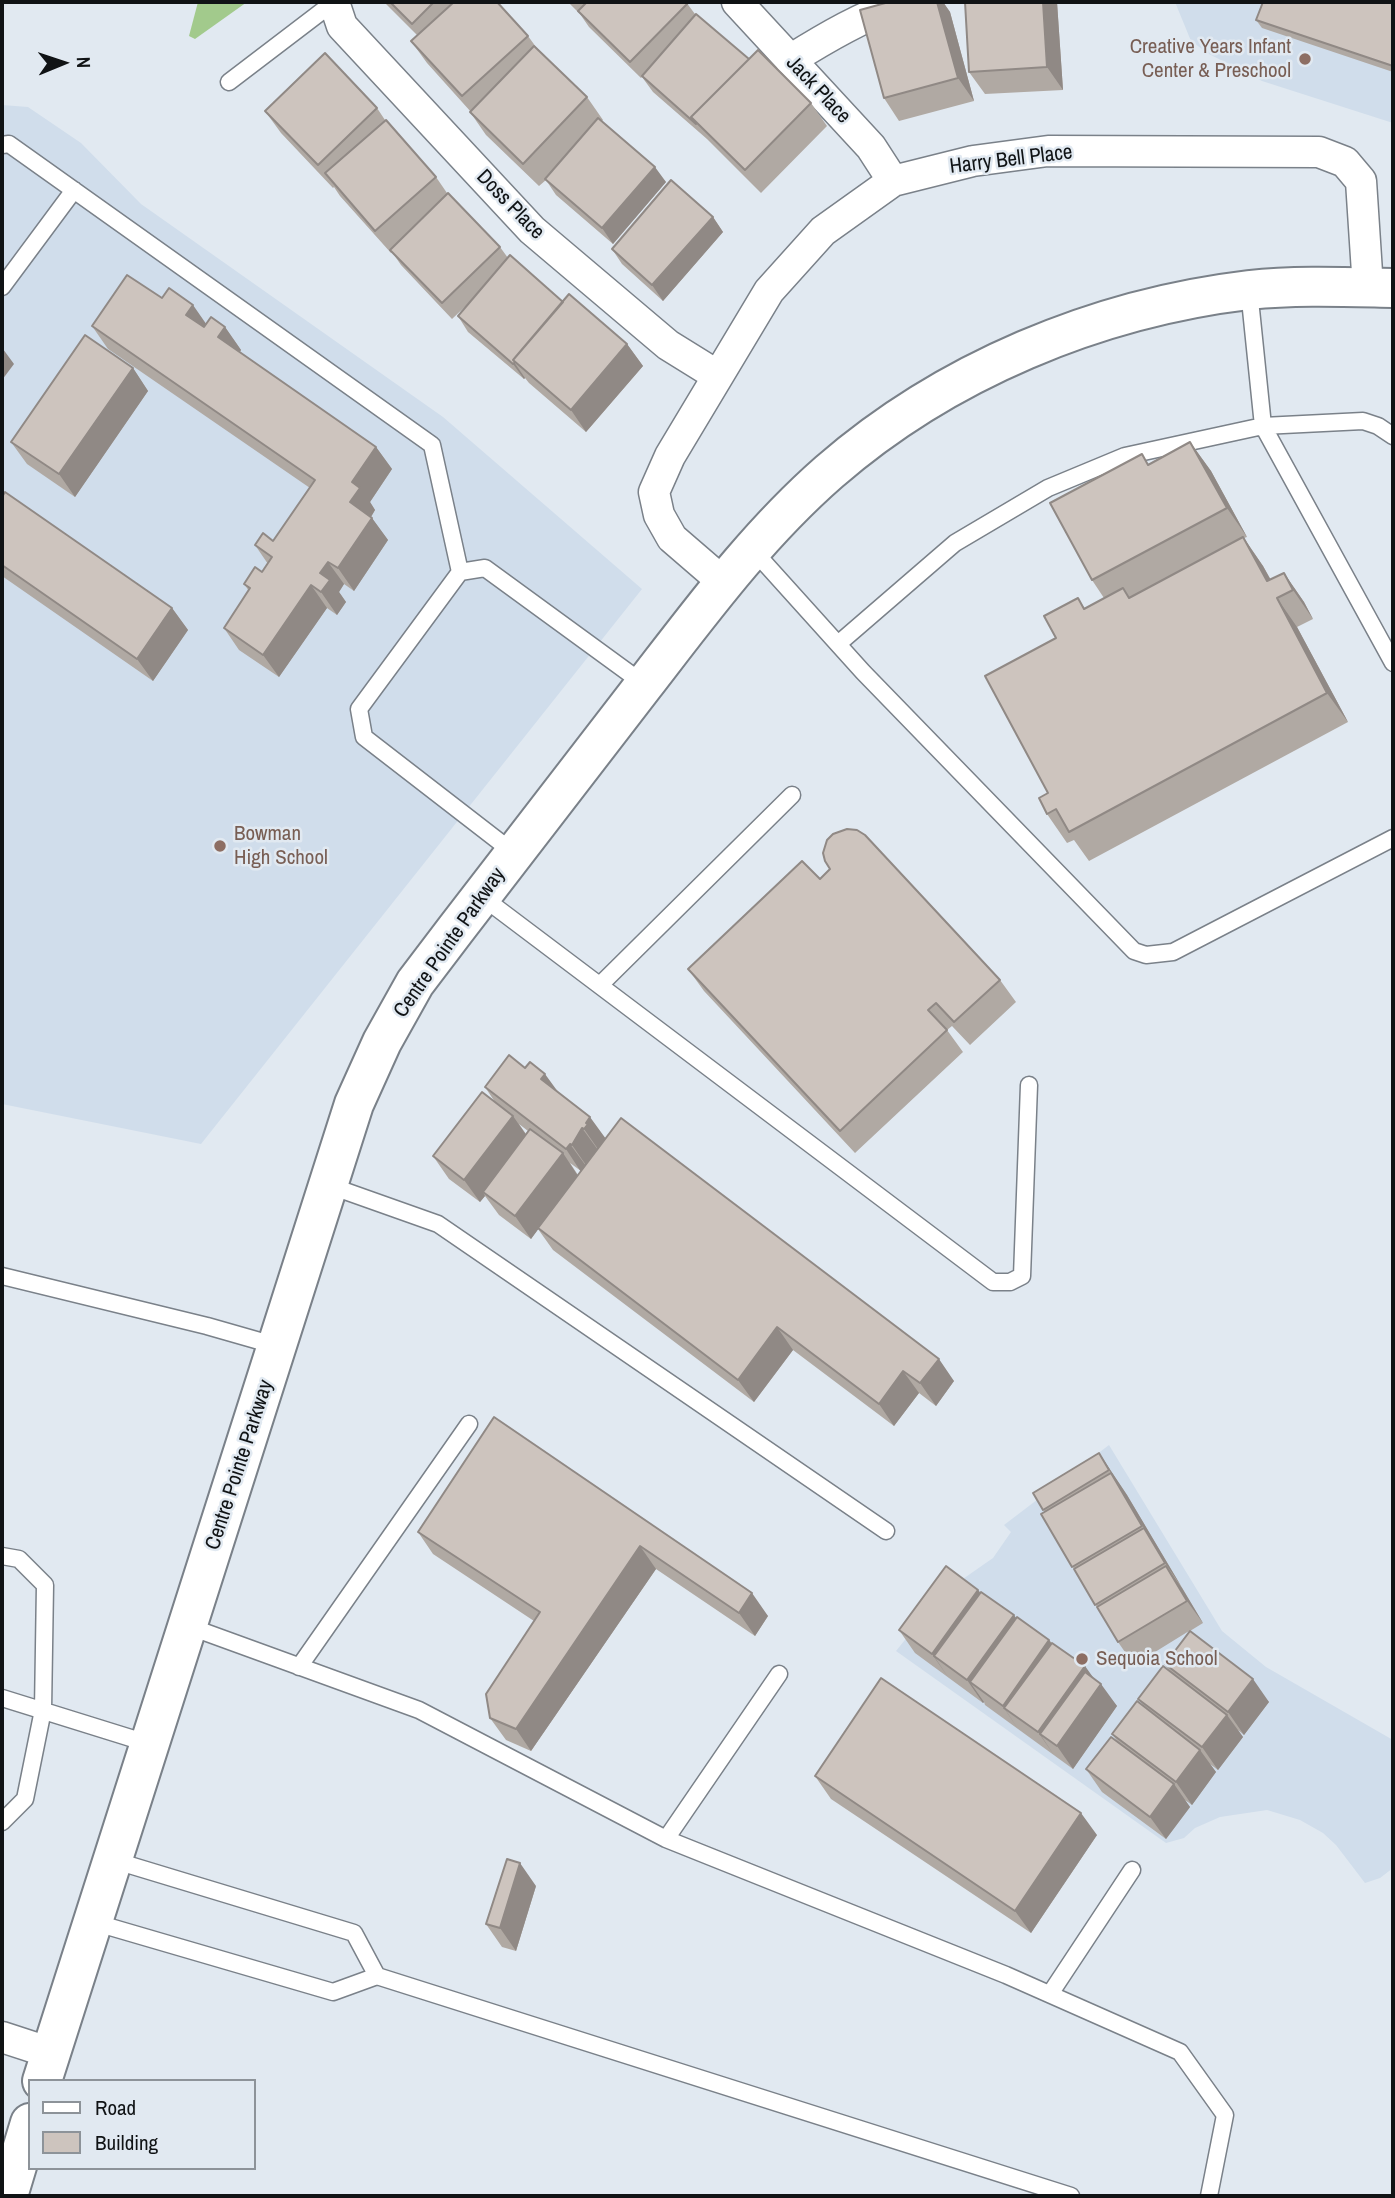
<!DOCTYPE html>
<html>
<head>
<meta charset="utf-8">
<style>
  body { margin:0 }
  #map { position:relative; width:1395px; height:2198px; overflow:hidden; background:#e1e9f1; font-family:"Archivo Narrow",sans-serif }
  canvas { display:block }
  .frame { position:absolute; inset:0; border:4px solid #101315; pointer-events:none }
  .legend { position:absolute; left:28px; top:2079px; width:228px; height:91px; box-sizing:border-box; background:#e1e9f1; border:2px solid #8d9399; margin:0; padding:9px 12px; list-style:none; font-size:21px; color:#101315 }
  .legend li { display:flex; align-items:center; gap:14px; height:35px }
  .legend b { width:35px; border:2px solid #8d9399 }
  .north { position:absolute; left:28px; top:28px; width:70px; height:70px; -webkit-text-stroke:5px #e1e9f1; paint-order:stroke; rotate:88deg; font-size:19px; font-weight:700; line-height:28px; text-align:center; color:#101315 }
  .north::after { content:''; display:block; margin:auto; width:24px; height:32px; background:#101315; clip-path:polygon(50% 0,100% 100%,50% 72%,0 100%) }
</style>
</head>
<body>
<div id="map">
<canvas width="1395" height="2198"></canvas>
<div class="frame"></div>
<ul class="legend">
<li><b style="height:9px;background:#fff"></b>Road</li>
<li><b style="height:19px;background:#cdc4be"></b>Building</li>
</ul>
<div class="north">N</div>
</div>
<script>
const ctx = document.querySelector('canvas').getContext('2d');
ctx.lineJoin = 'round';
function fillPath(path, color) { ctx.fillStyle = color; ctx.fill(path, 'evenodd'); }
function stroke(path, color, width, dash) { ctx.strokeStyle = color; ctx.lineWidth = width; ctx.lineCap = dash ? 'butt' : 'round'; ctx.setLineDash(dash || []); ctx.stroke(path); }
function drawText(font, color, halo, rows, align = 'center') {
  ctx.font = font + ' "Archivo Narrow",sans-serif'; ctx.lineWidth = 5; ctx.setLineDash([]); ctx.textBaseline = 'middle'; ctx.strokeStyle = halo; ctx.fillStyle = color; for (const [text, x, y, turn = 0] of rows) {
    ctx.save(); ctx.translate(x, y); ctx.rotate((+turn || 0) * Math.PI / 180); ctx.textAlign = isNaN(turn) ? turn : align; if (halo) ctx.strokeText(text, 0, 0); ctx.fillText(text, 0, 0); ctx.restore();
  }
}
const built = new Path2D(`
  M1175,2H1393V123L1262,81L1209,54L1191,41Z
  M2,105L28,107L81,143L141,204L443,417L642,589L201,1144L2,1104Z
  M1109,1445L1222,1631L1266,1667L1393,1740V1868L1380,1878L1365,1883L1336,1845L1323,1833L1300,1820L1267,1810L1220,1817L1195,1828L1184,1838L1166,1843L896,1651L929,1610L960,1581L993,1558L1011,1532L1004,1525Z`);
const green = new Path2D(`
  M198,2H247L195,39L189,36Z`);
const service = new Path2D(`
  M229,82L334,2
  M2,145L9,144L432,445L460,572
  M2,287L74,190
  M1249,290L1263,426L1393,663
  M753,550L863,672L1134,951L1146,955L1173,952L1393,838
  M838,644L955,543L1048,488L1125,456L1263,426L1363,421L1378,426L1393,436
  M514,853L364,737L359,709L460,572L485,568L644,684
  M481,896L993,1282H1010L1022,1276L1029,1085
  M601,984L792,795
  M328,1185L438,1224L886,1531
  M2,1276L207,1326L277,1346
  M2,1556L19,1559L45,1585L43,1710L25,1799L2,1822
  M188,1626L419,1710L666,1839L1006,1975L1180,2052L1225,2115L1209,2196
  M299,1667L469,1424
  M2,1698L150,1744
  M666,1839L779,1674
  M113,1860L354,1933L377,1976
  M93,1922L333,1992L377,1976L1071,2196
  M1050,1994L1132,1870`);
const minor = new Path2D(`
  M334,2L342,26L532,230L668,345L718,376
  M737,2L871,147L893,181
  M790,60C827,37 863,16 904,2
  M723,582L672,538L659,515L654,492L670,456L769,291L823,231L893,181L973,161L1048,151L1319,152L1345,162L1361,181L1368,288
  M2,2037L51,2053`);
const tertiary = new Path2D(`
  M42,2081L354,1104L382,1042L415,983L456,929C518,848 581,767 644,685C702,610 757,535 829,472C945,371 1097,308 1249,290C1297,285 1345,287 1393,288
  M8,2196L30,2123`);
const wall = new Path2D(`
  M384,2H497L528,36L536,47L587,97L603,120L602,121L666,182L613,244L556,195L546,180L539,186L486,135L470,112H471L427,63L411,41L417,35Z
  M568,2H686L695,14L749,59L811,103L827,126L761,193L707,139L653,92L642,77L641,78L589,27L580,14Z
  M889,2H943L950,12L974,101L899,121L884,98Z
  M965,2H1057L1063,90L985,94L969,72Z
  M1393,2V72L1262,28L1256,20Z
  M377,108L385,120L436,177L447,193L500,247L508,258L563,302L627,344L643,366L586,432L529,383L525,378L524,379L468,332L458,316L471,301L452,319L401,265L392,252L391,253L340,196L334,187L333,188L281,133L265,111Z
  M713,217L723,232L663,301L622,264L612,249Z
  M162,298L206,324L225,327L241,350L240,352L376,447L392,469L370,502L375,510L371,517L388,540L354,591L344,584L339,592L346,602L337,615L327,608L279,677L239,650L224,628L249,591L244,584L262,572L268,564L255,545L273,541L310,488L108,349L92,326Z
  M133,368L148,391L75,497L27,464L11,442Z
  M1190,442L1211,471L1247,537L1244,538L1263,566L1271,580L1284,573L1304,602L1313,619L1297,627L1348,722L1089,861L1074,840L1067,843L1047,814L1056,638L1078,598L1085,609L1104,598L1092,580L1149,464Z
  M2,497L172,608L188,630L153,681L2,576Z
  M820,879L1000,980L1016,1002L970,1045L952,1026L947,1030L963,1052L855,1153L704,991L688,969Z
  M485,1087L558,1093L606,1139L954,1381L936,1406L919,1393L894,1426L793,1350L754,1402L553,1250L538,1229L531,1239L499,1215L485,1196L480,1202L449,1179L433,1156L495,1102ZM519,1124L528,1131L526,1134ZM570,1163L581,1171L578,1175Z
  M494,1417L768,1616L755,1636L656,1569L531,1751L506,1740L490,1718L534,1621L433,1554L418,1532Z
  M1099,1453L1127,1495L1203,1623L1190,1631L1269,1702L1244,1735L1238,1730L1243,1737L1218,1770L1210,1764L1216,1772L1192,1805L1185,1800L1190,1807L1166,1839L1102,1792L1086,1769L1118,1742L1112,1734L1144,1706L1138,1699L1170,1672L1165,1664L1189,1631L1134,1665L1118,1642L1041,1514L1045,1512L1033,1493Z
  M978,1590L980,1592L1016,1618L1049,1640L1052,1643L1093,1678L1117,1706L1073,1769L985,1705L984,1702L983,1703L915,1653L899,1630Z
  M815,1776L1097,1835L1031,1933L831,1799Z
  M536,1886L516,1951L502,1947L486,1924Z`);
const shadedWall = new Path2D(`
  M937,2H943L950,12L974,101L958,78Z
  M1043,2H1057L1063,90L1047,67Z
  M655,167L666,182L613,244L602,228Z
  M713,217L723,232L663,301L652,285Z
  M193,305L209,328L202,338L186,315Z
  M225,327L241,350L234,360L218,337Z
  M627,344L643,366L586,432L571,410Z
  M3,349L14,364L2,380V350Z
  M514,362L525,378L524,379L513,364Z
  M133,368L148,391L75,497L59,474Z
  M1190,442L1211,471L1247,537L1227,508Z
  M376,447L392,469L370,502L375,510L366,525L350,502L352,482Z
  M372,518L388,540L354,591L338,568Z
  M1243,537L1263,566L1280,597L1267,581Z
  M328,562L344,584L339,592L346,602L337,615L321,592L320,573Z
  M1284,573L1304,602L1313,619L1293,590Z
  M311,585L327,608L279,677L263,655Z
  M1277,598L1297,627L1348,722L1327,693Z
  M172,608L188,630L153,681L137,659Z
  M545,1074L561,1096L541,1079Z
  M513,1116L529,1139L483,1192L485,1196L480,1202L464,1180Z
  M590,1117L606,1139L600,1152L584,1129L586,1123Z
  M582,1128L598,1150L588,1168L572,1145Z
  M570,1144L586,1166L581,1172L566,1149Z
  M563,1153L578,1176L531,1239L515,1216Z
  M777,1327L793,1350L754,1402L738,1380Z
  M939,1359L954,1381L936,1406L920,1383Z
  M903,1371L919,1393L894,1426L879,1404Z
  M1099,1453L1127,1495L1181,1586L1165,1563Z
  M640,1546L656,1569L531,1751L516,1729Z
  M1166,1566L1182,1588L1203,1623L1187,1601Z
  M978,1590L994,1612L934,1656L948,1677L932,1654Z
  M752,1593L768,1616L755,1636L739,1613Z
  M1014,1615L1030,1638L970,1682L984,1702L983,1703L967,1680Z
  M1049,1640L1065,1663L1004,1708L1018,1729L1003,1706Z
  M1085,1666L1100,1687L1101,1684L1117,1706L1073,1769L1057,1746L1040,1734L1054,1755L1038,1732Z
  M1253,1679L1269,1702L1244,1735L1228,1712Z
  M1227,1715L1243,1737L1218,1770L1202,1747Z
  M1200,1750L1216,1772L1192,1805L1176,1782Z
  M1174,1784L1190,1807L1166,1839L1150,1817Z
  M1081,1813L1097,1835L1031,1933L1015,1911Z
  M520,1863L536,1886L516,1951L500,1928Z`);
const building = new Path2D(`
  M390,2H434L412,24Z
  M454,2H497L528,36L462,96L411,41Z
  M587,2H686L688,3L630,62L578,11Z
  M889,2H937L958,78L884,98L860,10Z
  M965,2H1043L1047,67L969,72Z
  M1263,2H1393V66L1256,20Z
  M696,14L749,59L691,117L696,124L642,76Z
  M534,46L587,97L523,164L470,112Z
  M758,50L811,103L745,170L691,117Z
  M325,53L377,108L318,165L265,111Z
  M598,118L655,167L602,228L545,179Z
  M386,120L436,177L375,231L325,173Z
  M671,180L713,217L652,285L612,249Z
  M448,193L500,247L442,303L390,250Z
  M510,255L563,302L513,360L515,362L513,364L458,316Z
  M127,275L162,298L169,288L193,305L186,315L204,327L211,317L225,327L218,337L376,447L352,482L360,488L350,502L372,518L338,568L328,562L320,573L330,580L321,592L311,585L263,655L224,628L250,588L244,584L255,567L262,572L272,557L255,545L263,533L273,541L315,480L92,326Z
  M569,294L627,344L571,410L513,360Z
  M85,335L133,368L59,474L11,442Z
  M1190,442L1227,508L1092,580L1050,503L1142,454L1148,465Z
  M5,492L172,608L137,659L2,565V497Z
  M1243,537L1267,581L1284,573L1293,590L1277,598L1327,693L1069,832L1056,809L1047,814L1039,798L1048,793L985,676L1056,638L1044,616L1078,598L1084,609L1123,588L1129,598Z
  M847,829L857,830L865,835L1000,980L954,1022L936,1003L928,1010L947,1030L840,1131L688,969L802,861L820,879L830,869L825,861L823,853L827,840L833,834Z
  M509,1055L525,1068L530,1062L545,1074L541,1079L590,1117L586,1123L588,1124L584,1129L582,1128L572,1145L570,1144L566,1149L485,1087Z
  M482,1092L513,1116L464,1180L433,1156Z
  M621,1118L939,1359L920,1383L903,1371L879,1404L777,1327L738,1380L538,1228Z
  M530,1129L563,1153L515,1216L483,1192Z
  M494,1417L752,1593L739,1613L640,1546L516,1729L490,1718L486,1694L540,1612L418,1532Z
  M1099,1453L1109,1470L1043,1510L1033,1493Z
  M1111,1473L1142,1526L1072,1567L1041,1514Z
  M1144,1528L1165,1563L1095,1605L1074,1569Z
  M946,1566L978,1590L932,1654L899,1630Z
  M1166,1566L1187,1601L1118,1642L1097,1607Z
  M981,1592L1014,1615L967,1680L934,1656Z
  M1017,1617L1049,1640L1003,1706L970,1682Z
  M1190,1631L1253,1679L1228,1712L1165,1664Z
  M1052,1643L1085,1666L1038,1732L1004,1708Z
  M1163,1666L1227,1715L1202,1747L1138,1699Z
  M1085,1672L1101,1684L1057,1746L1040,1734Z
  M881,1678L1081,1813L1015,1911L815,1776Z
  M1137,1701L1200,1750L1176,1782L1112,1734Z
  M1111,1737L1174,1784L1150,1817L1086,1769Z
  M507,1859L520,1863L500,1928L486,1924Z`);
const markers = [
  [1305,59,7,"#8d6e63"],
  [220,846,7,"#8d6e63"],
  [1082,1659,7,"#8d6e63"]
];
const educationNames = [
  ["Creative Years Infant",1291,47,"right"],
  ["Center & Preschool",1291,71,"right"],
  ["Bowman",234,834],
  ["High School",234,858],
  ["Sequoia School",1096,1659]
];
const streetNames = [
  ["Jack Place",818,90,47],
  ["Harry Bell Place",1011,160,-7],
  ["Doss Place",510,205,46],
  ["Centre Pointe Parkway",450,943,-55],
  ["Centre Pointe Parkway",240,1465,-72]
];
fillPath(built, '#d0ddeb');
fillPath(green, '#a2ca8c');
stroke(service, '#7a8189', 19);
stroke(minor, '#7a8189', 33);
stroke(tertiary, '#7a8189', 42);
stroke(service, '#fff', 16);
stroke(minor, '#fff', 30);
stroke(tertiary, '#fff', 38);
fillPath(wall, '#b0a9a3');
fillPath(shadedWall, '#908985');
fillPath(building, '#cdc4be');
stroke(building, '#908985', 2);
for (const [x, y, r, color] of markers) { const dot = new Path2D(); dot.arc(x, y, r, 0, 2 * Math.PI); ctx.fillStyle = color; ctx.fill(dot); stroke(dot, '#e1e9f1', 2.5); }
drawText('21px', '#785e54', '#e1e9f1', educationNames, 'left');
drawText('21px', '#101315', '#e1e9f1', streetNames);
</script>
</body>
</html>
